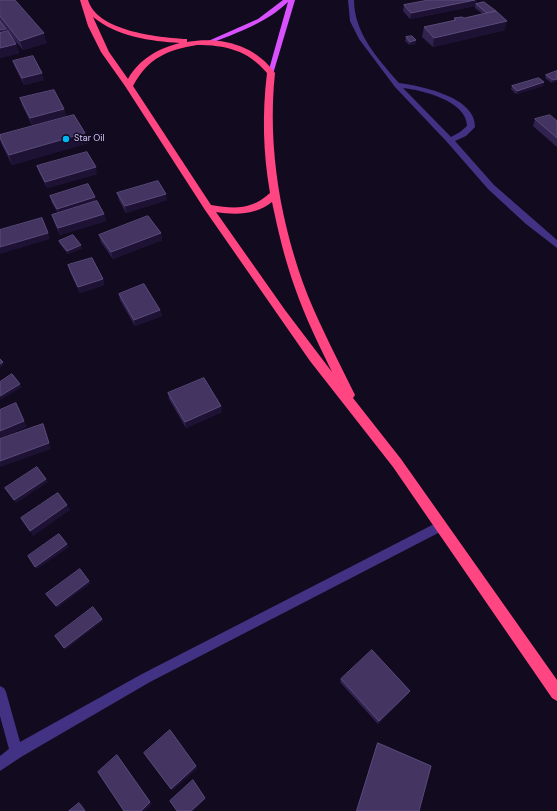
<!DOCTYPE html>
<html>
<head>
<meta charset="utf-8">
<style>
  body { margin:0 }
  canvas { display:block; background:#120b20 }
</style>
</head>
<body>
<canvas width="557" height="811"></canvas>
<script>
const ctx = document.querySelector('canvas').getContext('2d');
ctx.lineJoin = 'round';
function fillPath(path, color) { ctx.fillStyle = color; ctx.fill(path, 'evenodd'); }
function stroke(path, color, width, dash) { ctx.strokeStyle = color; ctx.lineWidth = width; ctx.lineCap = dash ? 'butt' : 'round'; ctx.setLineDash(dash || []); ctx.stroke(path); }
function drawText(font, color, halo, rows, align = 'center') {
  ctx.font = font + ' "DM Sans",sans-serif'; ctx.lineWidth = 3; ctx.setLineDash([]); ctx.textBaseline = 'middle'; ctx.strokeStyle = halo; ctx.fillStyle = color; for (const [text, x, y, turn = 0] of rows) {
    ctx.save(); ctx.translate(x, y); ctx.rotate((+turn || 0) * Math.PI / 180); ctx.textAlign = isNaN(turn) ? turn : align; if (halo) ctx.strokeText(text, 0, 0); ctx.fillText(text, 0, 0); ctx.restore();
  }
}
const minor = new Path2D(`
  M348,0H354C354,33 378,59 399,83C421,86 476,97 475,127L466,136L455,141L494,185L557,240V248L526,224L488,189L447,142L395,87L359,39L350,21ZM403,88C422,90 467,101 467,126L460,132L451,137Z
  M440,521L444,522L446,526L444,530L150,682L21,757L0,771V756L9,749L0,716V686L4,688L6,692L20,742L142,674Z`);
const major = new Path2D(`
  M283,0H295L273,74L268,73L288,2C266,23 239,32 211,43L206,42L258,19Z`);
const highway = new Path2D(`
  M80,0H88C97,31 157,37 184,39H187V42C221,36 255,45 275,73C267,148 281,226 308,296C322,330 339,362 355,395L353,398L401,459L557,680V701L552,698L393,467L310,361L205,210L125,86L101,52L88,26ZM93,17C118,37 150,41 180,43C159,48 139,59 128,79L109,52ZM197,45C225,45 248,50 267,73C262,114 263,153 270,193C251,210 235,209 211,205L133,86C148,58 167,50 197,45ZM272,202C278,231 285,260 295,288C305,317 319,345 332,372L285,310L216,212C236,215 256,215 272,202Z`);
const wall = new Path2D(`
  M0,0L47,43L23,50L12,37L16,44L19,53L0,58Z
  M429,0H477L476,4L484,2L505,30L433,47L422,37L424,27L454,21V18H464L483,14L475,8V6L410,19L403,11L404,5Z
  M406,37L416,44L410,45L405,41Z
  M13,61L44,80L24,85L15,67Z
  M557,71L552,83L545,78L546,75Z
  M544,82L543,86L516,94L511,89L512,86Z
  M20,98L64,109L66,116L32,125L22,105Z
  M535,119L557,121V147L533,126Z
  M0,135L88,143L12,165L2,145L0,139Z
  M37,166L97,174L47,188L39,172Z
  M117,193L167,200L126,213L119,200Z
  M50,196L96,202L104,214L106,221L60,235L54,222L52,215L58,213L52,203Z
  M161,233L162,240L113,259L101,242L99,235Z
  M59,241L82,248L68,254L60,244Z
  M68,265L103,279L104,285L80,293L70,272Z
  M119,294L160,310L162,316L135,326L120,300Z
  M168,393L222,412L186,428L169,399Z
  M341,679L408,694L378,724L340,682Z
  M378,743L419,811H356L376,747Z`);
const shadedWall = new Path2D(`
  M475,0H477L476,5V4L475,6L410,19L411,13Z
  M507,21L505,30L433,47L434,38Z
  M6,29L9,38L0,41V30Z
  M44,33L47,43L23,50L20,41Z
  M416,40V44L410,45V42Z
  M16,44L19,53L0,58V48Z
  M42,73L44,80L24,85L22,78Z
  M557,79V82L552,83L553,80Z
  M544,82L543,86L516,94L517,91Z
  M64,109L66,116L32,125L30,118Z
  M85,133L88,143L12,165L9,155Z
  M96,167L97,174L47,188L45,182Z
  M166,194L167,200L126,213L125,206Z
  M95,197L97,204L59,216L57,209Z
  M104,214L106,221L60,235L58,228Z
  M48,233L50,239L0,254V247Z
  M161,233L162,240L113,259L111,252Z
  M81,245L82,248L68,254L67,251Z
  M103,279L104,285L80,293L78,287Z
  M160,310L162,316L135,326L134,320Z
  M3,362L4,365L0,368V364Z
  M20,384L22,387L0,400V396Z
  M16,403L27,427L0,438V431Z
  M221,406L222,412L186,428L185,422Z
  M43,424L45,430L51,449L0,467V461Z
  M46,479L48,482L16,503L14,500Z
  M67,505L70,510L33,536L30,531Z
  M67,544L69,547L37,569L35,567Z
  M89,581L91,583L57,608L56,606Z
  M102,619L103,621L65,650L64,648Z
  M410,691L408,694L378,724L379,721Z
  M117,755L119,758L152,804L145,811H141Z
  M196,766L198,768L172,791L171,789Z
  M205,798L206,799L193,811H191Z
  M79,803L82,804L86,811H85Z`);
const building = new Path2D(`
  M0,0H15L44,33L20,41L0,16Z
  M429,0H475L411,13L404,5Z
  M484,2L496,11L487,13L476,4Z
  M496,11L507,21L434,38L424,27L456,20L454,18L462,17L464,18Z
  M0,21L6,29L0,30Z
  M8,31L16,44L0,48V33Z
  M412,36L416,40L410,42L406,37Z
  M33,56L42,73L22,78L13,61Z
  M557,71V79L553,80L546,75Z
  M539,78L544,82L517,91L512,86Z
  M54,90L64,109L30,118L20,98Z
  M74,115L85,133L9,155L0,138V135Z
  M550,115L557,121V138L535,119Z
  M87,152L96,167L45,182L37,166Z
  M158,181L166,194L125,206L117,193Z
  M88,184L95,197L57,209L50,196Z
  M97,201L104,214L58,228L52,215Z
  M148,216L161,233L111,252L99,235Z
  M42,218L48,233L0,247V230Z
  M73,235L81,245L67,251L59,241Z
  M92,258L103,279L78,287L68,265Z
  M144,284L160,310L134,320L119,294Z
  M0,359L3,362L0,364Z
  M12,374L20,384L0,396V382Z
  M204,378L221,406L185,422L168,393Z
  M16,403L24,421L0,431V410Z
  M43,424L49,443L0,461V439Z
  M37,467L46,479L14,500L5,488Z
  M58,493L67,505L30,531L21,518Z
  M59,534L67,544L35,567L28,556Z
  M80,569L89,581L56,606L46,594Z
  M93,607L102,619L64,648L55,636Z
  M372,650L410,691L379,721L341,679Z
  M170,730L196,766L171,789L144,753Z
  M378,743L431,766L419,811H357Z
  M117,755L150,802L141,811H124L98,772Z
  M193,780L205,798L191,811H177L170,801Z
  M79,803L85,811H69Z`);
const markers = [
  [66,139,4,"#00b7f5"]
];
const farPoinames = [
  ["Star Oil",74,139]
];
fillPath(minor, '#413283');
fillPath(major, '#d951ff');
fillPath(highway, '#ff4582');
fillPath(wall, '#32224f');
fillPath(shadedWall, '#1d1134');
fillPath(building, '#433462');
stroke(building, '#5b4b7b', 1);
for (const [x, y, r, color] of markers) { const dot = new Path2D(); dot.arc(x, y, r, 0, 2 * Math.PI); ctx.fillStyle = color; ctx.fill(dot); stroke(dot, '#120b20', 1.5); }
drawText('9px', '#d8caff', '#120b20', farPoinames, 'left');
</script>
</body>
</html>
